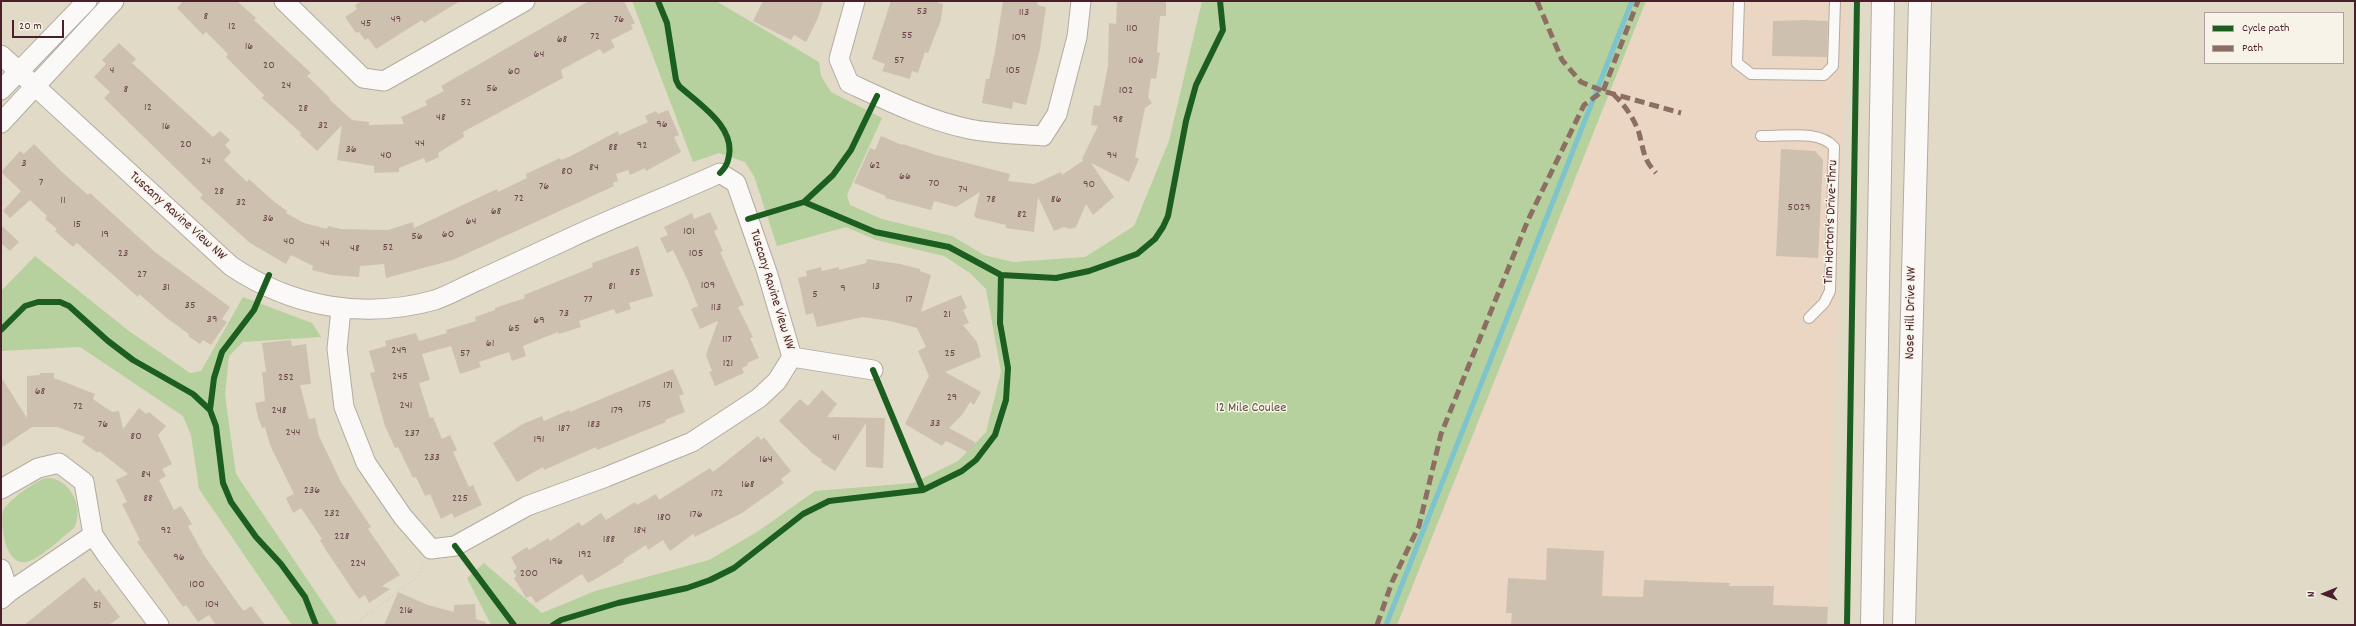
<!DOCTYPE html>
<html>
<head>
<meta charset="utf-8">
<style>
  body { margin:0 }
  #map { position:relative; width:2356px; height:626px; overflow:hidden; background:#e1dac7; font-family:Dekko,sans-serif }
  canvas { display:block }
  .frame { position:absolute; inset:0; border:2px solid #4a1f2b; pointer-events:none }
  .legend { position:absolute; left:2204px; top:12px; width:140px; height:52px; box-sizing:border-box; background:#f7f3e8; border:1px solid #b29e9c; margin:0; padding:5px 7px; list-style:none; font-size:12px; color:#4a1f2b }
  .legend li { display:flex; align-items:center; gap:8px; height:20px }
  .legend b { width:20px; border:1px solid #b29e9c }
  .north { position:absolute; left:2304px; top:574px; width:40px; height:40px; -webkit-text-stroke:3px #f7f3e8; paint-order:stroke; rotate:269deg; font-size:11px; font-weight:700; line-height:16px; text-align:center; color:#4a1f2b }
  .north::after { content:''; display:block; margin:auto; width:14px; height:18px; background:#4a1f2b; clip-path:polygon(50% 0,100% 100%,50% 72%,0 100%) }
  .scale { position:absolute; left:12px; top:20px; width:52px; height:18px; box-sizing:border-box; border:2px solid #4a1f2b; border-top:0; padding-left:5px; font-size:12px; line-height:14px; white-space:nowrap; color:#4a1f2b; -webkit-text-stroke:3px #f7f3e8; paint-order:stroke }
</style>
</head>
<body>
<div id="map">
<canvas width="2356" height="626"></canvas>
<div class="frame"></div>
<ul class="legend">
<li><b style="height:5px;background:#1b5e20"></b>Cycle path</li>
<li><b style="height:5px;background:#8d6e63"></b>Path</li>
</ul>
<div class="north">N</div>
<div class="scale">20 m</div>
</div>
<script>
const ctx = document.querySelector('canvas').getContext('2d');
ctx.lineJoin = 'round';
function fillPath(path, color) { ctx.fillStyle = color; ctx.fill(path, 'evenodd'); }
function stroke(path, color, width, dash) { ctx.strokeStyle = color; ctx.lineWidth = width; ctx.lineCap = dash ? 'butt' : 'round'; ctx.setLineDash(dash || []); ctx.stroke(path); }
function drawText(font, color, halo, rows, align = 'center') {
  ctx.font = font + ' Dekko,sans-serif'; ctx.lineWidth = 3; ctx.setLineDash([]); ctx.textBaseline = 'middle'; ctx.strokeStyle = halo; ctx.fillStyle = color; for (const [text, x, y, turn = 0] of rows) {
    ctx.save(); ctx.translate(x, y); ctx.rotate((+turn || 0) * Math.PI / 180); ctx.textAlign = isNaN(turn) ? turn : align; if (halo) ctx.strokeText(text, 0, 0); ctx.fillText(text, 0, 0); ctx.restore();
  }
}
const built = new Path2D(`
  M1646,1H1848L1826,625H1397Z`);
const green = new Path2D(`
  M632,1H716L819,62L821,76L831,92L882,118L847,195L850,205L882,219L952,236L984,255L1013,262L1085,257L1134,226L1169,141L1202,1H1646L1397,625H491L467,578L484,563L542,613L595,591L709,560L757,532L815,491L913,483L958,461L986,432L1001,372L986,289L970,273L944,256L876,240L846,227L777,246L754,176L745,162L719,153L693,162Z
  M35,256L129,331L190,373L201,371L243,297L312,323L321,337L243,342L229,356L225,395L236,474L338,625H292L199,489L191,435L183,416L80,347L1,351V291Z
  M47,478C70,478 85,508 74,528C62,537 39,560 26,562C5,566 0,524 3,511C7,501 36,480 47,478Z`);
const stream = new Path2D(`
  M1386,625L1632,1`);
const building = new Path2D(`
  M183,1H237L256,18L254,20L311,73L307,76L330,98L329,99L352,120L369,122V125L404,124L401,117L427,105L425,101L444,91L441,86L589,1H624L635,23L631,25L633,29L611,40L615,47L603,54L600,49L561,70L563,78L463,132L464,137L438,153L439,157L426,163L424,158L399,168V172L374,173V166L337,160L342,125L317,151L300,135L301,133L262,98L264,95L226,57L228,54L206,32L203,35L177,8Z
  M362,1H460L424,23L422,20L376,49L368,38L365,40L359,32L356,33L345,17L357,9L355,5Z
  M763,1H823L818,18L806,42L794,35L791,40L753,21Z
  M891,1H933L943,4L941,20L928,53L925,52L918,73L912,71L910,79L882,71L885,64L872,59Z
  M1003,1H1038L1037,5L1046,7L1040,49L1026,105L1013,102L1012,109L982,103L986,79H989L995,52Z
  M1117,1H1166V16H1160L1157,52L1160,53L1156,79L1151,78L1148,97L1152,103L1145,108L1135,157L1139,159L1129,182L1091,163L1114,197L1093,215L1086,204L1076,227L1070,229L1064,227L1054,231L1038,197L1034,232L1006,228V225L976,218L974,216L980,192L956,207L934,201L931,210L885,198L886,196L854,183L870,148L875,150L881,136L902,145L903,144L936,155L1010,174L1008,181L1034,184L1061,172L1062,175L1084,160L1082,159L1098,126L1091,125L1094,105L1100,106L1108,66L1109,23L1116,24Z
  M1806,20L1828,21L1827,57L1772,56L1773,21Z
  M119,43L136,59L132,63L213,137L220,131L230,140L225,145L231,152L224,160L247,182L249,179L272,200L287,211L286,213L304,223L327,229L328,226L341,229L388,230L413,222L414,228L497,189L498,192L527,178L526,174L560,158L561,160L571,156L618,131L619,135L648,122L645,116L656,111L658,114L668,110L679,135L674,137L681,152L646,171L645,168L630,175L628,170L616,174L618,181L613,183L614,186L453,260L386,278L384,264L360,266L359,277L332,275L312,270L313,266L291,255L286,264L250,243L200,198L203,195L104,98L110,92L94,77L106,64L102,60Z
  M34,144L62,172L88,195L90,193L155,252L230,307L222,319L227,322L211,345L203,340L200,344L188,336L189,334L168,319L139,294L138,297L77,243L73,247L55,231L57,229L45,219L47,216L30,200L10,218L3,211L21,191L1,172L20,151L24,154Z
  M1781,149L1815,151L1823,160L1818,258L1776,256Z
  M710,212L718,229L714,231L723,251L720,252L744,305L738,307L753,337L750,338L759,358L747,363L748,365L742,368L744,373L715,386L709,372L712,371L706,355L718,321L700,329L691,309L698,306L687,279L673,250L667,253L660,238L668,235L664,227L692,213L694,219Z
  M1,225L19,242L10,251L1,243Z
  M638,246L653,296L629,303L631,309L616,314L614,309L579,321L581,327L559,334L558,332L523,346L526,356L512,361L509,352L479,362L481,367L460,374L451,346L422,354L430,380L419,383L430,418L433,417L442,439L450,435L457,450L453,452L469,487L473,485L482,505L454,518L452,513L441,519L430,494L425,496L416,477L413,478L398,447L395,448L385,426L370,373L375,372L369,351L386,346L385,341L416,333L419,341L447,333L446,330L476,321L475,317L495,310V308L525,298L524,295L593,267L592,263Z
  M867,259L900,264L920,269V271L931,275L921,312L961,295L967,308L963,310L969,323L963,325L977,342L981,357L945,372L981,392L974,405L970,402L962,415L949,428L975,442L970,453L946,441L942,446L905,424L929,376L918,351L926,347L917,328L890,321L863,317L817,327L813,313L806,315L798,278L807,276L806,271L821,267L822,271L839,267V270L866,263Z
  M291,340L292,346L306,344L311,384L300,385L309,419L315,418L319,436L341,482L371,527L368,529L400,575L382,586L390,589L369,603L365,595L359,599L325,549L320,540L322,539L301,508L293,513L286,498L294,494L270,445L265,427L262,428L258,417L255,403L265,401L262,372H266L262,343Z
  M673,369L684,394L679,396L685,412L665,420L666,422L597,450L596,447L544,470L543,467L517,482L494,445L493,443L523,424L542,416L544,421L569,410L570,412Z
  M40,373H54V378L95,394L93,399L112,412L119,411L123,429L139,408L146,414L149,412L166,426L158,435L172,464L162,469L166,476L159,480L174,510L181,506L192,524L188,526L204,555L239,605L244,611L251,606L265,625H216L209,615L198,622L186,605L183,607L137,542L140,540L122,504L127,502L116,480L128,474L99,451L98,453L82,442L85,437L57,427H32L1,448V377L27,418V376L40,375Z
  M822,390L837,404L827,417L885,418L883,468L866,467V423L835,471L821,462L822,460L812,453L779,421L800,399L808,406Z
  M758,436L761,440L764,437L791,471L781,479L784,483L742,513L695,537L693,534L670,551L663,540L648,550L646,545L623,560L624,562L594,580L588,583L582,574L536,603L531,596L526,598L514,578L516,576L513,571L517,568L511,557L527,547L529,550L548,538L550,541L579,522L582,526L601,513L606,520L635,502L637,505L656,494L659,500L710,468L713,472Z
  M1547,548L1604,551L1602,596L1643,597L1644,580L1730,583L1729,586H1774L1773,605L1828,607L1827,625H1511L1512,613H1506L1508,578L1546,580Z
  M84,577L96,592L99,589L120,617L109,625H24Z
  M398,592L428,605L454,612V605L475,604L476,619L486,622L485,625H384Z`);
const path = new Path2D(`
  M354,625L417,577L424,564`);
const lane = new Path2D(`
  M1739,1L1737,63L1751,74L1824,75L1833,66L1835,1
  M1761,136C1783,137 1819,129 1834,147L1830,291L1824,303L1809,318`);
const street = new Path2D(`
  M284,1L363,78L384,81L525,1
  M855,1L839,59L849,83C888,101 927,120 969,129C994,134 1018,134 1043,136L1057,114L1077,37L1081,1
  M1,55L231,266C292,307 363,320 435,300C450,295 465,286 479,280C509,266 540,252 570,238C619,215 670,196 720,173L736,183L767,272L792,357L777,381L759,398L692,442L606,477L527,506L455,546L431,549L403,517L366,463L344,407L337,349L341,309
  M1,90L87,1
  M1,123L114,1
  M792,357L873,370
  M1,489L38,468L59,463L84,482L93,535L106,554L159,625
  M1,569L9,592L1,599
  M9,592L93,535`);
const secondary = new Path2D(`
  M1872,625L1883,1
  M1904,625L1920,1`);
const quiet = new Path2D(`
  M1537,1L1562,60L1581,82L1603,91L1681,113
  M1613,94C1624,104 1634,118 1639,133C1644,151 1643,159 1656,173
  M1377,625L1392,582L1419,526L1441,434L1528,220L1584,105L1603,91L1638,1`);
const cycleway = new Path2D(`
  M658,1L667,23L676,80L679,86C699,104 738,128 728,160C727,165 723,170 720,173
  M804,202L875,232L949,247L1001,275L1056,278L1089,271L1137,254L1155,239L1163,227L1168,216L1186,121L1196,85L1223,30L1220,1
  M748,219L804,202L833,175L851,150L877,96
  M1,330L25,306L38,302H60L69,306L108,341L133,360L193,394L210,410L216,426L223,483L231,502L256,537L281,564L305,597L316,625
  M873,370L923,490
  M210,410L214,378L222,352L254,310L269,275
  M455,546L514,625
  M553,625L561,620L618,603L687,588L710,580L734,568L803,514L829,501L923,490L962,471L976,460L995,435L1006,400L1008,368L1000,323L1001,275
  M1847,625L1857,1`);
const numberNames = [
  ["53",922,12],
  ["113",1024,13],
  ["8",206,17],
  ["49",396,20],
  ["76",619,20],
  ["45",366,24],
  ["12",232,27],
  ["110",1132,29],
  ["55",907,36],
  ["72",595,37],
  ["109",1019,38],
  ["68",562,40],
  ["16",249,47],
  ["64",539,55],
  ["57",899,61],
  ["106",1136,61],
  ["20",269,66],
  ["4",112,71],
  ["105",1013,71],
  ["60",514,72],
  ["24",286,86],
  ["56",492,89],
  ["8",126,90],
  ["102",1126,91],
  ["52",466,103],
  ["12",148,108],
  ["28",303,109],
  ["48",441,118],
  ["98",1118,120],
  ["96",662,125],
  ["32",323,126],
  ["16",166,127],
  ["44",420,144],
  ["20",186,145],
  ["92",642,146],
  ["88",613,148],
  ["36",351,150],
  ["40",386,156],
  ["94",1112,156],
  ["24",206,162],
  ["3",24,164],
  ["62",875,166],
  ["84",594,168],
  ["80",567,172],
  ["66",905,177],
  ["7",41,183],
  ["70",934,184],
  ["90",1089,185],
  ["76",544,187],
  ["74",963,190],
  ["28",219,192],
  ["72",519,199],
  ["78",991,200],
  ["86",1056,200],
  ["11",63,201],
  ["32",241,203],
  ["5029",1799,208],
  ["68",496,212],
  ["82",1022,215],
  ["36",268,219],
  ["64",471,222],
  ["15",77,225],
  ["101",689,232],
  ["19",105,235],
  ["60",448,235],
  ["56",417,237],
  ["40",289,242],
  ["44",325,244],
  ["52",388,248],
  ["48",355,249],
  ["23",123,254],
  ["105",696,254],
  ["85",635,273],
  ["27",142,275],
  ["109",708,286],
  ["81",612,287],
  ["13",876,287],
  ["31",166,288],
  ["9",843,289],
  ["5",815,295],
  ["77",588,300],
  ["17",909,300],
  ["35",190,306],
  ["113",716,308],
  ["73",564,314],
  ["21",947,315],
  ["39",212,320],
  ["69",539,321],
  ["65",514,329],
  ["117",727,340],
  ["61",490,344],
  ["249",399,351],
  ["57",465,354],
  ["25",950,354],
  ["121",728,364],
  ["245",400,377],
  ["252",286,378],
  ["171",668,386],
  ["68",40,392],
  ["29",952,398],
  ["175",645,405],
  ["241",406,406],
  ["72",78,407],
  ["248",279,411],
  ["179",617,411],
  ["33",935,424],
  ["76",103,425],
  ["183",594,425],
  ["187",564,429],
  ["244",293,433],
  ["237",412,434],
  ["80",136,437],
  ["41",836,438],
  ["191",539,440],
  ["233",432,458],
  ["164",766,460],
  ["84",146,475],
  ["168",748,485],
  ["236",312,491],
  ["172",717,494],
  ["88",148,499],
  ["225",460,499],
  ["232",332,514],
  ["176",696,515],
  ["180",664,518],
  ["92",166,531],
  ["184",640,531],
  ["228",342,537],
  ["188",609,540],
  ["192",585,555],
  ["96",179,558],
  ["196",556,562],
  ["224",358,564],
  ["200",529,574],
  ["100",197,585],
  ["104",212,605],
  ["51",97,606],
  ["216",406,611]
];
const streetNames = [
  ["Tuscany Ravine View NW",177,217,42],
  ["Tim Horton's Drive-Thru",1832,222,-88],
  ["Tuscany Ravine View NW",771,290,73],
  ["Nose Hill Drive NW",1912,313,-89]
];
const parkNames = [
  ["12 Mile Coulee",1251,409]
];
fillPath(built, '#ebd6c3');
fillPath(green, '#b7d19e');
stroke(stream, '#7dc4cd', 5);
fillPath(building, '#cec0ae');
stroke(lane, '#b3aba0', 12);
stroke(street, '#b3aba0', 21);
stroke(secondary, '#b3aba0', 24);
stroke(path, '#d4d0cb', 2.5, [1, 3]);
stroke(lane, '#faf9f7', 10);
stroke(street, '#faf9f7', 19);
stroke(secondary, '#faf9f7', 22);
stroke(quiet, '#8d6e63', 5, [10, 5]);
stroke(cycleway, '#1b5e20', 6);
drawText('12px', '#6b474c', null, numberNames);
drawText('14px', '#4a1f2b', '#f7f3e8', streetNames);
drawText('14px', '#605243', '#f7f3e8', parkNames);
</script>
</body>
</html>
